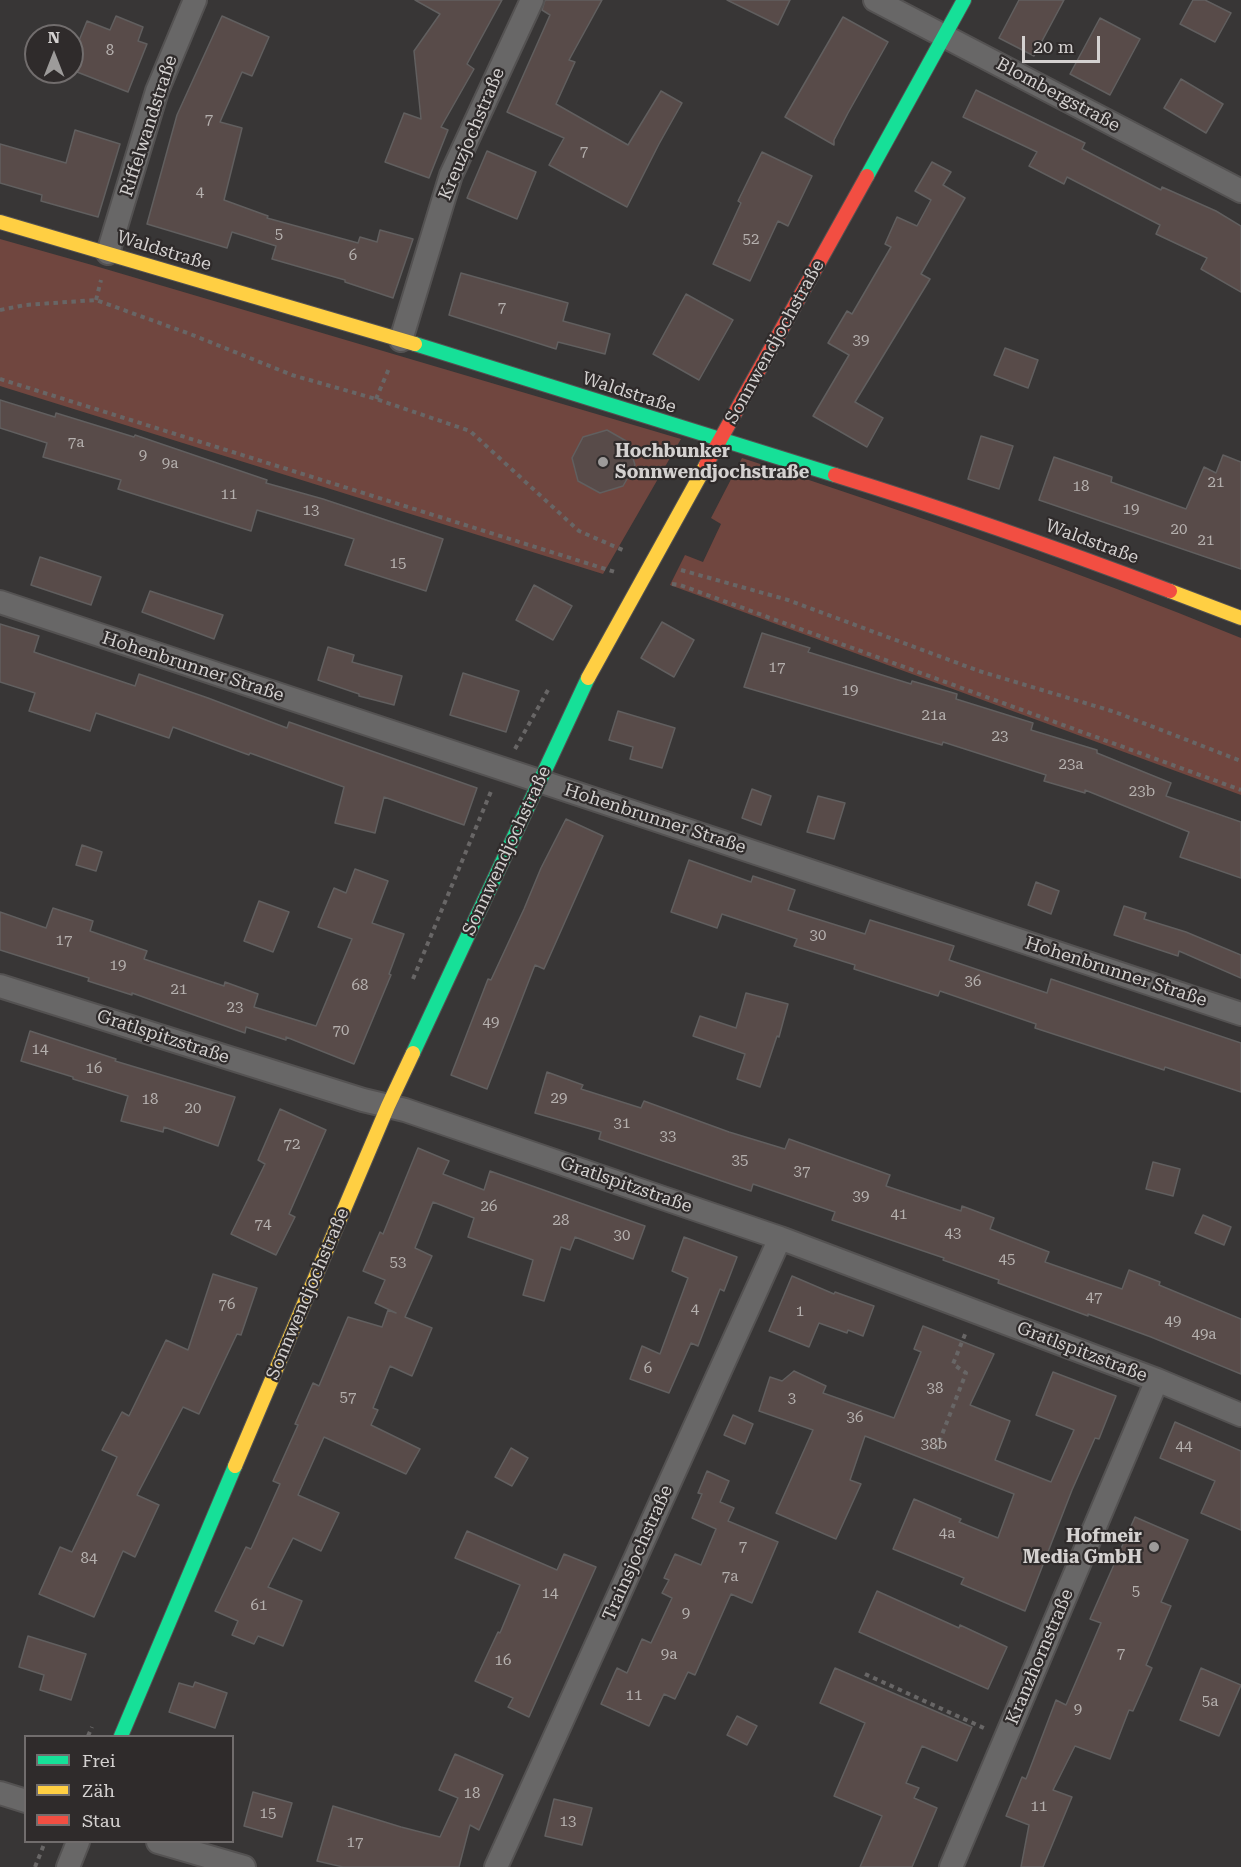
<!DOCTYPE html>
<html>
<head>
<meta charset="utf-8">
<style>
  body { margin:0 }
  #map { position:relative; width:1241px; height:1867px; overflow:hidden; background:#383636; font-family:"Roboto Serif",serif }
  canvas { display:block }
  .legend { position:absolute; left:24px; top:1735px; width:210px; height:108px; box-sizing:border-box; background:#2f2b2b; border:2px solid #716d6d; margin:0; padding:8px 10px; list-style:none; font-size:18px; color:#d4d1d0 }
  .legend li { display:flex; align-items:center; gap:12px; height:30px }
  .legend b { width:30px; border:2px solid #716d6d }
  .north { position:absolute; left:24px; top:24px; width:60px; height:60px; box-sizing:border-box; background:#2f2b2b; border:2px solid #716d6d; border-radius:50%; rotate:0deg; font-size:16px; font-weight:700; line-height:24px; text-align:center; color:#d4d1d0 }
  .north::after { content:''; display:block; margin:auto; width:21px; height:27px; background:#9d9b9a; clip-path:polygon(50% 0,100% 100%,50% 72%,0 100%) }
  .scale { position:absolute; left:1022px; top:36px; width:78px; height:27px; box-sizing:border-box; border:3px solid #d4d1d0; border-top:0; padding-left:8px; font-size:18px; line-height:21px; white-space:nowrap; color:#d4d1d0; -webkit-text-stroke:4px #2f2b2b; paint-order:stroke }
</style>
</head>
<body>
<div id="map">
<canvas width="1241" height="1867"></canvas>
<ul class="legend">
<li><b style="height:8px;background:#16e098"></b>Frei</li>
<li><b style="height:8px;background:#ffcf43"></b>Zäh</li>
<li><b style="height:8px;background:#f24e42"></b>Stau</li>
</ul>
<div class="north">N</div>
<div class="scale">20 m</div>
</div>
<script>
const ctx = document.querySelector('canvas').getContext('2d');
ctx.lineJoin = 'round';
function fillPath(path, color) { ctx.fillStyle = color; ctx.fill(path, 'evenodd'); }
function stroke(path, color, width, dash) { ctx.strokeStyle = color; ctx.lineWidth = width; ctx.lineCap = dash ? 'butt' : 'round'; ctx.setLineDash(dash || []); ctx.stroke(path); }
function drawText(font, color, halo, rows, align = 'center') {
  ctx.font = font + ' "Roboto Serif",serif'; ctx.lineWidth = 4.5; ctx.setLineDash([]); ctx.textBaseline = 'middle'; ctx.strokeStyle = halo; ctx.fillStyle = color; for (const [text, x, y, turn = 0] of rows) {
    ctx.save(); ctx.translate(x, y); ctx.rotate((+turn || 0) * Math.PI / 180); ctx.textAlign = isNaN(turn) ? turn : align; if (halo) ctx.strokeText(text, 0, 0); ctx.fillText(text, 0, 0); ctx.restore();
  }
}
const green = new Path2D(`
  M0,239L92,265L681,439L603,574L0,386Z
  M742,458C911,513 1077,571 1241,638V795L670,585L685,555L703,562L721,524L711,518Z`);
const building = new Path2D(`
  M415,0H502L467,64L474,69L441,127L448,130L429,178L385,162L404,113L421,119L414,51L440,14Z
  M545,0H602L569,60L575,62L556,104L628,145L661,91L682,103L659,144L627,207L549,165L564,138L507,112L550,15L542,10Z
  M727,0H790L778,25Z
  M1019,0H1064L1034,56L999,38Z
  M1193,0H1205L1231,13L1215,42L1180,24Z
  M116,16L143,27L138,41L147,44L128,92L72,70V58L87,21L110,30Z
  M222,16L269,37L252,76L242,72L220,122L242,128L224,200L268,216L267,218L358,243L360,237L377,242L380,230L413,239L393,298L345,282V280L272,259L276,246L232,232L227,248L147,224L177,115Z
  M843,17L888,42L848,113L834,140V145L785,117Z
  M1100,18L1140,39L1110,95L1070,74Z
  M1181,79L1223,104L1206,133L1164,108Z
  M976,90L1085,143L1082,149L1161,190L1162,187L1216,211L1241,226V292L1201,269L1207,258L1156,234L1160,225L1067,177L1064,184L1029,166L1037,152L963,117Z
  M75,130L120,144L98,217L41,201L42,195L0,183V144L66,163Z
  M487,151L536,172L517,219L467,198Z
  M762,152L812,176L788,226L778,221L750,281L713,264L741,203L738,201Z
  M932,162L951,172L943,185L965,198L921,274L930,279L855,402L883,418L867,447L813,416L849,355L828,343L847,311L852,314L891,247L885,244L897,217L917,226L931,200L915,191Z
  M461,273L568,303L563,321L610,334L605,354L558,342L556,349L449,315Z
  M686,294L733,320L699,380L653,354Z
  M1005,348L1038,360L1028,388L994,375Z
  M0,400L55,417L56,413L134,437L135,435L267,480L266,483L323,499L443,539L426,591L345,565L354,539L257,510L251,531L118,489L121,480L43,457L47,443L0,428Z
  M607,430L628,442L635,465L623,486L600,493L578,481L572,458L583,437Z
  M981,436L1013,446L999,489L968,479Z
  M1223,455L1241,462V569L1039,500L1054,457L1112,477L1111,482L1186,509L1204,467L1216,473Z
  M40,557L101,577L91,605L31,585Z
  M534,585L572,606L553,640L516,620Z
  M150,591L223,615L214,639L142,612Z
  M662,622L694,640L674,677L641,658Z
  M0,624L39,636L34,652L135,686L139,674L208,698L287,728L289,722L477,788L464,825L384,797L375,833L335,823L344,787L250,753L249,755L173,727L169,738L96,713L90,731L29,711L35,693L0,682Z
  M762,633L810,648L808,652L911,684L912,681L957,694L956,699L1033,723L1031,730L1097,750V753L1171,783L1166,796L1241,822V878L1180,857L1189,832L1085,790V793L1044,781L1046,775L943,742L942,745L744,687Z
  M328,647L354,655L352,662L402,676L394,705L359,696V694L318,680Z
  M463,673L519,691L506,732L450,715Z
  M618,711L675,728L662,768L630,759L633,747L609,740Z
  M752,789L771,796L761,825L742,818Z
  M818,796L845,803L834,839L807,832Z
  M566,819L603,836L544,969L535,965L487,1089L451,1075L488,979L491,980L524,909L541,868Z
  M82,845L102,852L96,871L76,865Z
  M689,860L751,882L753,876L795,890L788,910L865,934L870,920L954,946L949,960L1047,993L1051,979L1241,1043V1092L1165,1067L1164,1070L1035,1028L1036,1024L940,991L938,996L854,969L855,965L794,946L797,939L722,914L717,928L671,912Z
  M355,869L388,881L372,923L404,934L389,974L391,975L354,1064L286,1037V1040L246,1027L245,1033L132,993V995L88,981L89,978L0,950V912L46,928L53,908L93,921L90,931L147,951L144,959L224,986L225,982L258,994L254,1007L316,1026L352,939L318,927L334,888L346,893Z
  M1036,882L1059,891L1051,914L1028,905Z
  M259,901L289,912L273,952L244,941Z
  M1124,906L1146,913L1144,919L1186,932L1241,955V978L1179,951L1178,956L1114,935Z
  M746,993L788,1004L779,1037L777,1036L760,1087L737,1079L745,1054L693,1036L700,1016L736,1028Z
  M30,1031L116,1059L115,1061L235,1097L218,1146L164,1127L163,1132L121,1121L128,1096L73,1079V1077L21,1061Z
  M547,1072L583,1085L581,1089L641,1108L644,1101L729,1132L785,1149L789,1139L890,1175L886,1186L961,1211L962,1206L994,1218L990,1229L1049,1252L1045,1262L1122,1289L1129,1270L1160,1282L1159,1285L1241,1319V1374L1151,1337L1088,1314V1316L998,1283L999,1280L943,1260L944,1258L832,1220L835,1212L753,1184L751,1191L599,1139L601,1132L535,1113Z
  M280,1109L326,1130L289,1214L295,1217L276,1255L231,1234L265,1164L258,1160Z
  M418,1148L449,1161L443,1174L484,1190L490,1171L645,1226L633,1259L575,1237L570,1250L561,1247L544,1301L523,1295L533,1260L468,1237L474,1218L433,1202L415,1248L432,1256L405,1317L432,1328L412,1376L390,1366L373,1408L378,1410L371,1425L420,1449L406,1474L324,1437L298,1495L339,1513L321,1551L293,1538L268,1587L302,1601L283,1646L258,1636L254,1644L232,1635L238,1621L215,1611L246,1547L251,1549L280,1484L273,1481L298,1425L295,1424L313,1383L319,1386L348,1317L382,1327L388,1310L396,1313L375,1303L385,1280L363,1271L380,1232L383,1234Z
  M1153,1162L1180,1169L1173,1196L1146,1189Z
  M1203,1215L1231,1227L1224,1245L1195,1233Z
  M684,1237L737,1257L724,1291L720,1289L698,1346L691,1343L669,1393L630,1379L642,1346L660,1354L688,1278L672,1271Z
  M213,1274L257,1288L241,1335L237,1334L199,1414L183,1407L137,1495L159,1505L135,1557L123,1551L94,1617L39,1594L60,1547L72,1552L117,1457L102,1450L122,1412L129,1416L166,1340L188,1350Z
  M792,1276L834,1294L835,1292L874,1306L863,1336L848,1330L847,1333L819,1323L809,1347L769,1331Z
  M923,1326L994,1354L970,1405L1010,1421L995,1460L1051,1482L1074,1430L1036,1415L1053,1372L1116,1396L1099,1439L1095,1438L1072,1490L1025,1611L961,1584L964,1578L893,1549L914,1499L961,1519L959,1522L998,1538L1014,1494L865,1436L850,1480L861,1484L836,1539L776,1513L813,1430L759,1411L770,1377L782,1381L794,1371L826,1386L823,1393L894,1418L921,1352L914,1349Z
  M733,1415L753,1424L745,1444L724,1435Z
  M1175,1422L1241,1451V1530L1201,1513L1215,1481L1160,1458Z
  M511,1448L528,1458L512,1486L495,1477Z
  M707,1471L729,1481L720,1502L734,1508L728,1521L778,1542L752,1603L731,1594L695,1675L688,1672L675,1699L664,1694L649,1726L601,1704L617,1668L627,1673L642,1639L651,1643L672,1598L662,1593L669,1580L664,1578L675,1554L701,1565L716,1529L692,1518L702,1494L698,1493Z
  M1135,1517L1188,1540L1161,1602L1171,1606L1146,1665L1152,1668L1133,1711L1129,1710L1110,1759L1075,1746L1053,1790L1072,1797L1043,1867H1021L1029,1825L1006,1816L1022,1777L1026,1779L1056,1700L1066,1705L1101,1623L1090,1619Z
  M467,1531L557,1570L564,1554L596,1567L529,1717L508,1707L513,1698L475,1681L498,1632L500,1633L520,1585L455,1558Z
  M877,1591L959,1628L960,1625L1007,1647L988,1689L859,1632Z
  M28,1636L86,1654L71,1700L40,1690L44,1675L19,1667Z
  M835,1668L972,1727L957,1761L922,1746L906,1783L919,1788L914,1798L937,1808L912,1867H860L882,1816L834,1796L865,1723L820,1703Z
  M1201,1668L1241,1685L1219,1736L1180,1720Z
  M195,1682L227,1693L215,1728L169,1712L179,1683L193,1687Z
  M737,1716L757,1726L747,1745L727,1735Z
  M455,1754L503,1775L479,1830L470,1825L459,1867H343L317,1861L333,1806L401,1827L440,1837L458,1798L439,1790Z
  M253,1792L292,1803L282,1837L244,1826Z
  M554,1799L592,1808L582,1845L545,1836Z`);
const path = new Path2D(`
  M96,300L101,280
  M0,310L25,305L96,300L190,334L292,375L376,399L470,431L579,531L625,551
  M0,379L615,572
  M376,399L390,366
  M681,570L788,600L979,671L1115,712L1241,761
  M672,584L680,585L1241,790
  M515,749L548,690
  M413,979L492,789
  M936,1450L966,1373L953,1364L966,1332
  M865,1674L986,1729
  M88,1736L92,1727
  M35,1867L45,1842`);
const street = new Path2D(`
  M875,0L1241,191
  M108,253L157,91L195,0
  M401,340L451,175L532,0
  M0,602L1241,1014
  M0,986L363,1100L405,1110L780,1238L1157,1380L1241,1415
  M0,1793L26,1801
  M158,1842L244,1867
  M68,1867L78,1842
  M496,1867L780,1238
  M951,1867L1157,1380`);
const fast = new Path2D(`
  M867,176L964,0
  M415,344L835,475
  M413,1053L588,678
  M121,1736L235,1466`);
const slow = new Path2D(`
  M0,222L415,344
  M1170,591L1241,618
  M588,678L706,465
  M235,1466L388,1106L413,1053`);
const jam = new Path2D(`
  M706,465L867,176
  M835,475C948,510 1059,549 1170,591`);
const markers = [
  [603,462,6,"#9d9b9a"],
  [1154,1547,6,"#9d9b9a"]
];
const numberNames = [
  ["8",110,51],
  ["7",209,120],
  ["7",584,152],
  ["4",200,193],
  ["5",279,235],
  ["52",751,240],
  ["6",353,256],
  ["7",502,308],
  ["39",861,341],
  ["7a",76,443],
  ["9",143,456],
  ["9a",170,464],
  ["21",1216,483],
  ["18",1081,487],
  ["11",229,495],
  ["19",1131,510],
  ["13",311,511],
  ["20",1179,530],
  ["21",1206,541],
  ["15",398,564],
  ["17",777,668],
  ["19",850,691],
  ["21a",934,716],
  ["23",1000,737],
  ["23a",1071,765],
  ["23b",1142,792],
  ["30",818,936],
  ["17",64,941],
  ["19",118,966],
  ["36",973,982],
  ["68",360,986],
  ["21",179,990],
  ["23",235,1008],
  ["49",491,1023],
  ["70",341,1031],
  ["14",40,1050],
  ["16",94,1069],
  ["29",559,1099],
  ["18",150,1100],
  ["20",193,1109],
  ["31",622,1124],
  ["33",668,1137],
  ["72",292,1145],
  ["35",740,1161],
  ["37",802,1172],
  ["39",861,1197],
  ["26",489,1207],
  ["41",899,1215],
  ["28",561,1221],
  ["74",263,1225],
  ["43",953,1234],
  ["30",622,1236],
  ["45",1007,1260],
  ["53",398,1263],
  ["47",1094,1298],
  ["76",227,1305],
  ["4",695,1310],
  ["1",800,1312],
  ["49",1173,1322],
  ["49a",1204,1335],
  ["6",648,1369],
  ["38",935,1389],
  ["57",348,1398],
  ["3",792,1399],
  ["36",855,1418],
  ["38b",934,1445],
  ["44",1184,1447],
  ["4a",947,1534],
  ["7",743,1547],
  ["84",89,1559],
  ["7a",730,1577],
  ["5",1136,1592],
  ["14",550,1594],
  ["61",259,1606],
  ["9",686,1614],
  ["7",1121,1654],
  ["9a",669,1655],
  ["16",503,1661],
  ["11",634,1696],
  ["5a",1210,1702],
  ["9",1078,1710],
  ["18",472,1794],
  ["11",1039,1807],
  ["15",268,1814],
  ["13",568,1822],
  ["17",355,1843]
];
const streetNames = [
  ["Blombergstraße",1058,95,28],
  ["Riffelwandstraße",149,126,-72],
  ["Kreuzjochstraße",472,134,-67],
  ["Waldstraße",164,251,17],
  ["Sonnwendjochstraße",775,342,-61],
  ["Waldstraße",629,393,18],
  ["Waldstraße",1092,542,20],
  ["Hohenbrunner Straße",193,667,18],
  ["Hohenbrunner Straße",655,819,18],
  ["Sonnwendjochstraße",507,851,-65],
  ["Hohenbrunner Straße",1116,972,18],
  ["Gratlspitzstraße",163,1037,18],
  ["Gratlspitzstraße",626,1185,19],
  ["Sonnwendjochstraße",308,1294,-67],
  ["Gratlspitzstraße",1082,1352,21],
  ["Trainsjochstraße",638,1553,-66],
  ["Kranzhornstraße",1040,1657,-67]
];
const poiNames = [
  ["Hochbunker",615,452],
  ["Sonnwendjochstraße",615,473],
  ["Hofmeir",1142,1537,"right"],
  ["Media GmbH",1142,1558,"right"]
];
fillPath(green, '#70463f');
fillPath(building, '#584b49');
stroke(building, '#615f5f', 1.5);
stroke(street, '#545252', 26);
stroke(fast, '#545252', 16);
stroke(slow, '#545252', 16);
stroke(jam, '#545252', 16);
stroke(path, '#686666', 4, [4.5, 4.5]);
stroke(street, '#686767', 22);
stroke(fast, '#16e098', 14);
stroke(slow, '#ffcf43', 14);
stroke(jam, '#f24e42', 14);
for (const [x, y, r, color] of markers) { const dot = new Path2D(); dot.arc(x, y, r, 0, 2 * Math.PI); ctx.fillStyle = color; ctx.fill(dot); stroke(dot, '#2f2b2b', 2); }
drawText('15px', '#b5b0ae', null, numberNames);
drawText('18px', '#d4d1d0', '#2f2b2b', streetNames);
drawText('bold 18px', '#d4d1d0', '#2f2b2b', poiNames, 'left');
</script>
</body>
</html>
